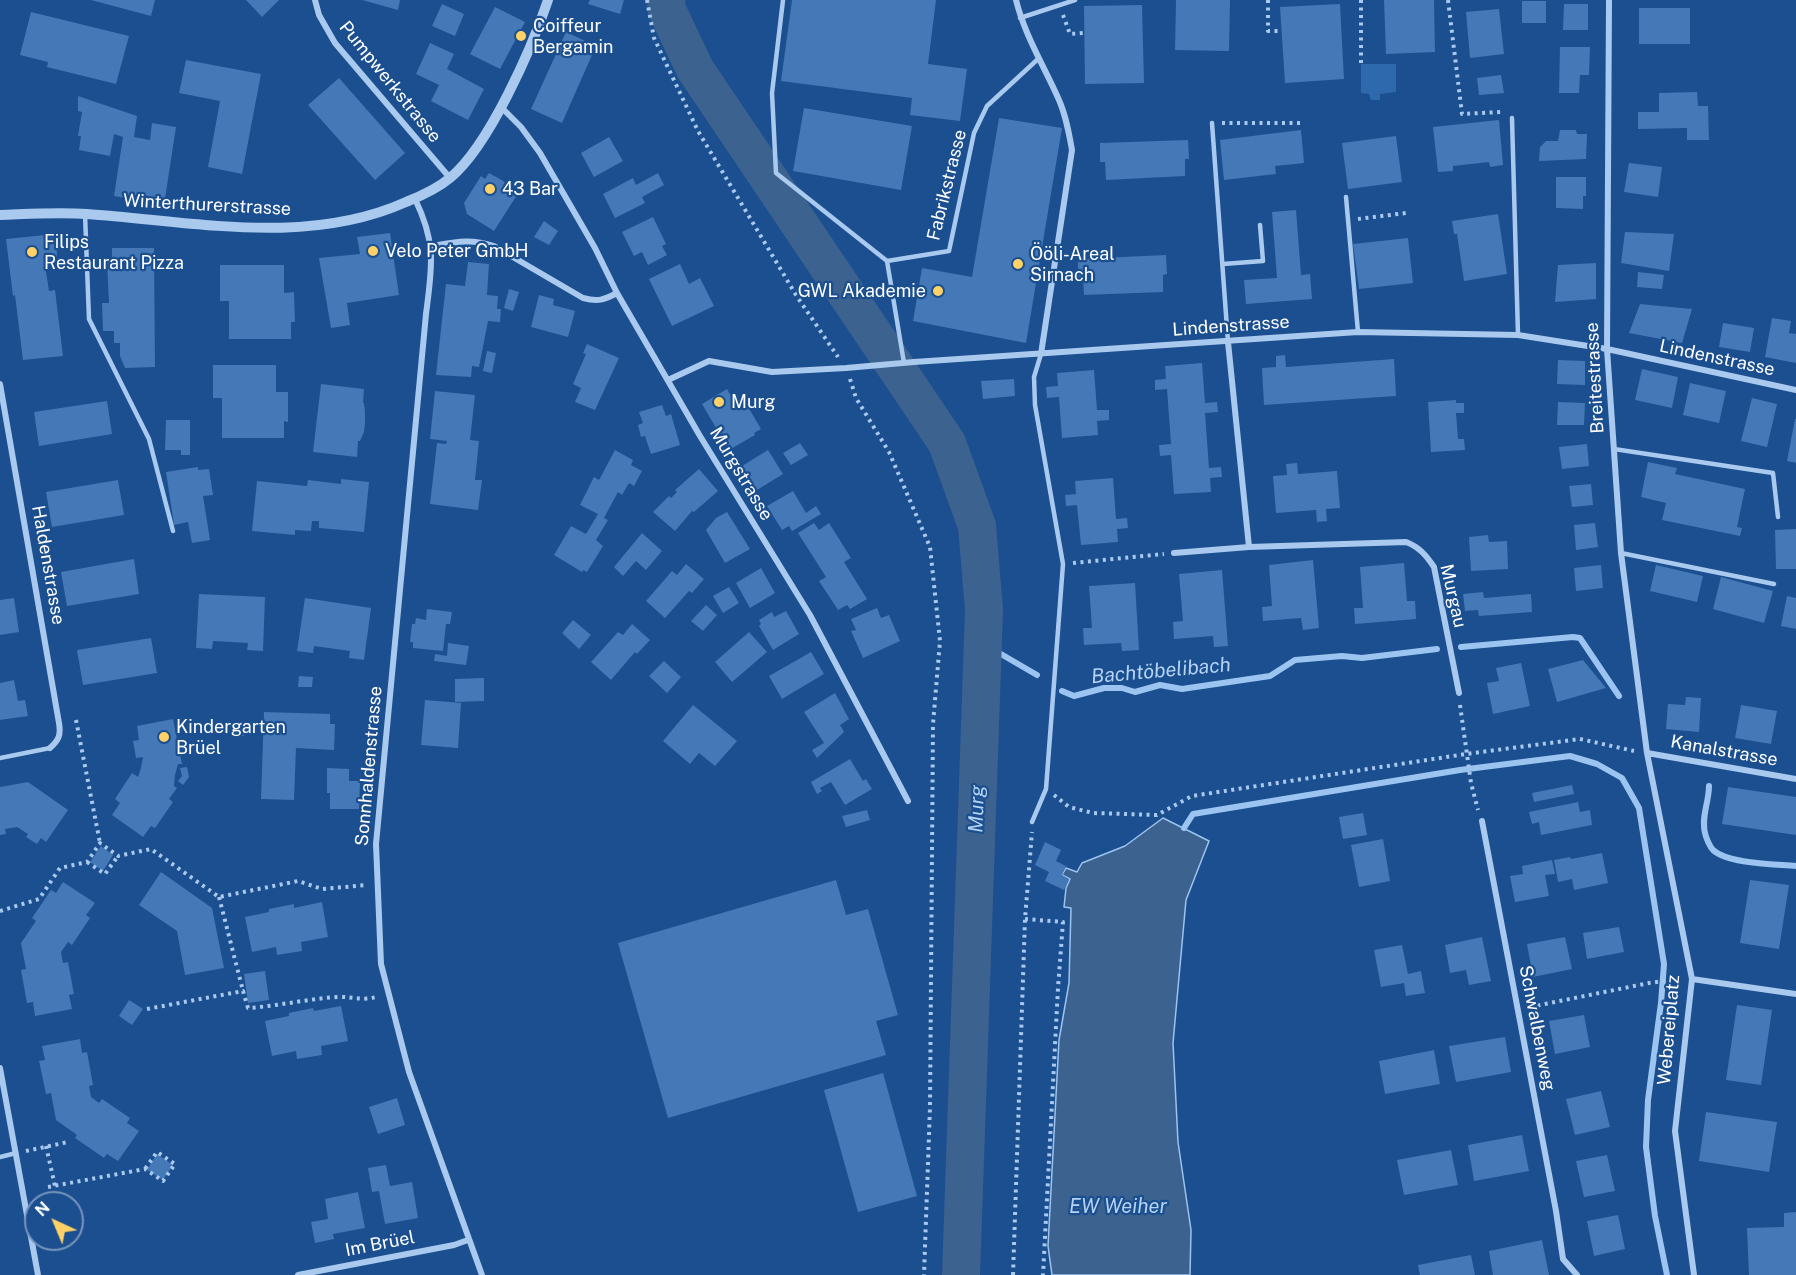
<!DOCTYPE html>
<html>
<head>
<meta charset="utf-8">
<style>
  body { margin:0 }
  #map { position:relative; width:1796px; height:1275px; overflow:hidden; background:#1b4f8f; font-family:"Public Sans",sans-serif }
  canvas { display:block }
  .north { position:absolute; left:24px; top:1191px; width:60px; height:60px; box-sizing:border-box; background:#1b4f8f; border:2px solid #7695bc; border-radius:50%; rotate:316deg; font-size:16px; font-weight:700; line-height:24px; text-align:center; color:#fff }
  .north::after { content:''; display:block; margin:auto; width:21px; height:27px; background:#ffd166; clip-path:polygon(50% 0,100% 100%,50% 72%,0 100%) }
</style>
</head>
<body>
<div id="map">
<canvas width="1796" height="1275"></canvas>
<div class="north">N</div>
</div>
<script>
const ctx = document.querySelector('canvas').getContext('2d');
ctx.lineJoin = 'round';
function fillPath(path, color) { ctx.fillStyle = color; ctx.fill(path, 'evenodd'); }
function stroke(path, color, width, dash) { ctx.strokeStyle = color; ctx.lineWidth = width; ctx.lineCap = dash ? 'butt' : 'round'; ctx.setLineDash(dash || []); ctx.stroke(path); }
function drawText(font, color, halo, rows, align = 'center') {
  ctx.font = font + ' "Public Sans",sans-serif'; ctx.lineWidth = 4.5; ctx.setLineDash([]); ctx.textBaseline = 'middle'; ctx.strokeStyle = halo; ctx.fillStyle = color; for (const [text, x, y, turn = 0] of rows) {
    ctx.save(); ctx.translate(x, y); ctx.rotate((+turn || 0) * Math.PI / 180); ctx.textAlign = isNaN(turn) ? turn : align; if (halo) ctx.strokeText(text, 0, 0); ctx.fillText(text, 0, 0); ctx.restore();
  }
}
const green = new Path2D(`
  M1361,64H1396V92L1380,94V100H1371L1369,94L1361,93Z`);
const water = new Path2D(`
  M1163,818L1209,841L1186,900L1173,1043L1178,1142L1191,1230L1190,1275H1052L1048,1246L1059,1040L1069,983L1071,908L1064,907L1066,888L1070,879L1062,875L1066,868L1077,872L1082,863L1125,846Z`);
const stream = new Path2D(`
  M982,643L1037,675
  M1461,647L1573,637L1580,638L1619,696
  M1062,691L1074,696L1104,688H1122L1135,692L1160,685L1182,689L1270,676L1295,660L1342,656L1362,658L1437,649
  M1709,786C1709,802 1701,817 1705,833C1706,838 1710,847 1713,850C1728,864 1775,864 1796,866
  M1184,828L1193,814L1460,770L1570,756L1597,764L1622,778L1639,808L1664,964L1661,1003L1648,1100L1646,1147L1655,1216L1667,1275`);
const river = new Path2D(`
  M666,0L667,10L695,69L947,443L977,526L984,610L961,1275`);
const building = new Path2D(`
  M91,0H155L151,16Z
  M246,0H279L262,17Z
  M362,0H400L398,10Z
  M590,0H624L620,14L588,4Z
  M792,0H936L928,64L967,69L960,121L910,115L912,98L781,81Z
  M1176,0H1230L1229,51L1175,50Z
  M1384,0H1434L1435,52L1386,54Z
  M1522,1H1546V23H1522Z
  M442,4L464,14L455,36L432,26Z
  M1340,4L1344,79L1285,83L1280,7Z
  M1564,4H1588V30H1563Z
  M1142,5L1144,83L1085,84L1084,6Z
  M495,7L525,22L500,69L470,54Z
  M1639,8H1690V44H1639Z
  M1499,9L1504,54L1470,58L1466,12Z
  M31,12L129,36L116,84L47,67L48,62L20,55Z
  M566,32L596,46L562,123L531,109Z
  M430,43L454,54L447,69L484,89L468,120L431,101L439,85L416,74Z
  M1560,47H1590L1589,75H1580L1579,93H1559Z
  M186,60L261,74L242,174L208,167L220,101L179,93Z
  M1501,75L1504,93L1479,95L1477,78Z
  M339,78L405,153L375,180L308,105Z
  M1697,92L1698,106H1708L1709,140H1687V128L1638,129V112H1659V93Z
  M78,96L137,116L134,137L150,140L152,123L176,127L164,205L114,196L123,137L114,134L110,156L79,150L81,136H78L82,112L78,111Z
  M804,108L912,126L901,190L793,171Z
  M999,118L1062,128L1026,343L913,321L922,268L972,277Z
  M1499,120L1503,165L1490,167L1489,162L1453,166V171L1438,172L1433,127Z
  M1301,130L1304,163L1275,166L1276,174L1224,180L1220,140Z
  M1560,130H1576L1577,134H1587L1586,159L1539,161L1540,147L1546,141H1558Z
  M1396,136L1402,182L1348,189L1342,143Z
  M609,137L623,161L594,177L581,153Z
  M1188,140L1189,159H1185V176L1106,180L1105,162H1100V143Z
  M1629,163L1662,167L1658,197L1624,192Z
  M489,173L505,182L503,186L517,195L494,231L467,214L464,203L481,176L485,179Z
  M658,173L664,185L642,197L645,203L615,218L603,194L633,178L636,185Z
  M1556,177H1586V196H1583V209L1556,208Z
  M1296,210L1301,275L1310,274L1312,299L1246,304L1244,280L1277,278L1272,212Z
  M1498,214L1507,274L1464,281L1457,234H1454L1452,221Z
  M653,217L666,244L662,246L667,255L648,265L642,252L634,256L622,232Z
  M544,221L558,231L549,245L534,237Z
  M1625,232L1674,234L1669,271L1621,263Z
  M390,233L399,295L347,303L350,325L331,328L319,258L360,254L357,237Z
  M55,234L58,265H45L49,291L55,290L63,356L23,360L15,295L13,296L6,239Z
  M1408,238L1413,283L1359,289L1353,244Z
  M112,248H154L155,367L125,368L120,356V343H114V331H103L102,303H109L107,261H112Z
  M1166,255L1167,274L1163,275V292L1084,295L1083,277H1078V259Z
  M468,262L489,264L487,295L498,296L497,309H501L500,322L488,321L479,367L472,366L471,377L436,375L446,284L465,286Z
  M1596,263V299L1555,302L1558,265Z
  M680,264L689,284L700,278L714,306L672,326L649,279Z
  M220,265H284V293L294,292L295,322H291V339H229V301H220Z
  M1638,272L1664,275L1662,289L1637,287Z
  M509,289L519,292L513,311L504,308Z
  M539,295L554,299L553,305L575,311L568,337L531,327Z
  M1640,304L1692,309L1682,343L1629,333Z
  M1772,318L1791,321L1789,333L1796,334V363L1765,357Z
  M1723,323L1754,328L1750,352L1719,347Z
  M587,344L619,358L595,410L575,402L581,388L573,384L586,354L583,353Z
  M487,351L496,353L492,373L483,371Z
  M1285,355L1286,367L1394,359L1396,396L1264,405L1262,368L1276,367V356Z
  M1558,360L1585,361V385L1557,384Z
  M1202,363L1205,403L1217,402L1218,412L1205,413L1209,468L1221,467L1222,477L1210,478L1211,492L1174,494L1171,455L1160,456L1159,445L1171,444L1167,389L1155,390V380L1166,379L1165,366Z
  M213,365H276V392H288V422L284,421V438H222V398H213Z
  M1642,369L1678,377L1672,408L1635,400Z
  M1094,370L1097,410H1109V420L1097,421L1098,435L1062,438L1059,397L1047,398L1046,387L1058,386L1057,373Z
  M1014,379L1015,396L983,399L981,381Z
  M1690,383L1726,391L1719,423L1683,415Z
  M321,384L364,389L363,403H364L365,412V423L364,432L360,441H358L357,457L313,452Z
  M727,389L735,403L743,398L761,429L754,433L755,435L729,450L702,404Z
  M435,391L475,395L470,440L479,441L475,480H482L478,510L430,504L437,443L446,444L447,441L430,439Z
  M1752,398L1777,404L1767,447L1741,441Z
  M1456,400V403H1464V413H1456L1458,439H1464L1465,450L1431,452L1428,402Z
  M107,401L112,434L39,446L34,412Z
  M1558,402L1585,403L1584,425H1557Z
  M662,405L666,416L671,414L680,445L651,454L645,436L641,437L638,425L643,423L639,412Z
  M1795,419H1796V463L1787,461Z
  M166,420H190V455H181V450H165Z
  M800,443L808,455L791,465L783,453Z
  M1587,444L1589,466L1562,469L1559,447Z
  M615,450L633,460L631,465L642,471L634,486L629,483L622,495L618,492L604,518L608,520L596,540L603,546L587,572L583,570L582,572L554,555L571,526L586,534L598,514L580,505L594,477L599,480Z
  M768,450L783,474L757,490L742,466Z
  M1648,462L1677,468L1675,474L1745,489L1737,527L1742,528L1740,536L1662,520L1666,503L1641,497Z
  M1297,463L1298,474L1337,471L1340,508L1326,509L1327,521L1317,522L1316,510L1276,513L1273,476L1287,475L1286,464Z
  M198,467V470L209,469L213,495L203,496L210,540L192,543L188,522L174,525L166,472Z
  M699,469L718,491L694,512L692,511L675,531L653,512L669,496L671,498L677,492L675,490Z
  M1113,478L1116,519L1127,518L1128,528L1117,529L1118,542L1081,545L1077,505L1066,506L1065,495L1076,494L1075,481Z
  M341,479L369,482L364,532L319,528V521H312L311,531L295,530V535L252,531L257,481L307,486L308,480L341,484Z
  M118,480L124,515L52,527L46,492Z
  M1591,484L1593,505L1572,507L1569,486Z
  M793,491L806,513L816,506L821,514L792,531L789,526L782,530L767,506Z
  M727,512L750,549L725,563L706,530L716,518Z
  M814,523L819,530L829,523L851,558L844,562L867,599L850,609L847,605L838,610L819,581L826,577L798,533Z
  M1595,523L1598,547L1576,550L1574,525Z
  M1796,529V569H1776L1775,530Z
  M642,533L662,551L646,570L636,561L623,576L614,567Z
  M1488,535L1489,542L1507,541L1508,569L1471,571L1469,537Z
  M134,559L139,594L67,606L61,572Z
  M1313,560L1319,628L1303,630L1301,618L1263,621L1262,607L1272,606L1269,565Z
  M1404,563L1407,601H1415L1416,619L1355,624L1354,608H1363L1360,567Z
  M686,564L704,579L692,593L689,591L665,618L646,601L672,571L677,575Z
  M1601,565L1603,588L1576,591L1574,568Z
  M1656,565L1703,576L1697,602L1650,591Z
  M761,568L775,593L750,608L736,583Z
  M1222,570L1228,646L1214,647L1213,636L1174,639L1173,622L1183,621L1179,574Z
  M1721,577L1773,591L1764,623L1713,609Z
  M1135,583L1139,650L1122,651L1121,643L1084,645L1083,628H1092L1089,586Z
  M729,587L739,603L723,613L713,596Z
  M1483,592L1484,598L1531,594L1532,612L1479,616L1478,610L1465,611L1463,594Z
  M199,594L265,597L263,651L247,650L248,643L213,641L212,649L196,648Z
  M1787,596L1796,598V629L1781,626Z
  M14,598L19,632L0,635V600Z
  M305,598L371,608L364,660L349,658L350,651L314,646L313,653L297,651Z
  M706,605L717,615L703,631L691,621Z
  M877,608L881,618L889,615L900,641L863,658L851,631L856,630L851,619Z
  M427,609L452,612L450,624H446L443,651L413,648V642H410L412,624H415L416,618L426,620Z
  M786,611L799,634L773,650L759,626L761,624L759,620L772,612L774,617Z
  M573,620L591,635L579,649L562,633Z
  M632,624L650,640L637,654L635,652L611,680L591,662L618,632L623,635Z
  M749,632L767,652L732,682L715,662Z
  M151,638L157,673L83,685L77,650Z
  M448,643L469,646L466,665L434,661L435,654L447,656Z
  M811,652L824,674L782,699L769,676Z
  M1583,660L1606,688L1557,702L1548,669Z
  M664,661L681,677L667,693L649,676Z
  M1521,663L1530,706L1493,714L1487,683L1499,681L1496,668Z
  M299,676L313,677L312,687H298Z
  M484,678V701L455,702V679Z
  M14,680L18,701L25,700L28,716L0,720V683Z
  M835,693L849,719L840,725L844,732L817,758L812,750L824,743L804,712Z
  M1686,697L1701,698L1699,732L1666,729L1668,704L1685,705Z
  M425,700L461,703L458,748L421,745Z
  M693,705L737,741L715,766L699,753L690,764L663,741Z
  M1741,705L1777,711L1771,744L1735,738Z
  M264,712L330,714V724H335L334,750L296,748L294,800L261,799Z
  M173,719L182,764H178L175,775L174,786L177,788L169,799L173,802L155,828L151,826L143,837L112,815L120,803L115,799L132,773L138,777L141,768L143,757L136,758L133,741L139,740L137,726Z
  M236,722H245L244,736H235Z
  M850,759L863,781L866,779L872,789L845,805L831,782L820,788L822,791L817,794L811,782Z
  M187,767L189,777L183,785L178,781L182,776L180,768Z
  M327,768L349,769V781H360L359,809H330V793H327Z
  M28,782L68,810L46,842L41,838L37,844L26,837L28,834L17,827L5,829L6,834L0,835V787Z
  M1572,785L1574,794L1534,802L1532,793Z
  M1728,787L1796,797V835L1722,824Z
  M1578,802L1580,812L1590,810L1592,825L1541,835L1539,822L1532,824L1529,812Z
  M867,810L870,820L846,827L842,816Z
  M1363,813L1367,835L1343,839L1339,817Z
  M1383,839L1390,881L1359,887L1351,845Z
  M1045,842L1061,850L1056,861L1066,866L1062,875L1069,879L1064,890L1045,881L1049,872L1035,865Z
  M101,846L113,855L103,871L90,862Z
  M1602,853L1608,883L1574,890L1572,879L1558,882L1554,860L1570,857L1571,859Z
  M1552,860L1555,874L1545,875L1549,896L1515,902L1510,876L1523,874L1522,866Z
  M161,872L212,908L224,968L185,975L177,931L139,905Z
  M836,880L846,915L868,909L898,1015L876,1021L886,1055L668,1118L618,943Z
  M1750,880L1789,885L1779,949L1740,943Z
  M63,882L95,903L86,915L90,918L72,945L68,942L61,952L63,963L68,962L74,994L69,995L72,1009L35,1016L33,1002L27,1003L21,970L26,969L21,943L36,921L32,918L51,890L56,893Z
  M322,902L328,937L301,942L302,951L277,955L276,947L252,952L245,917L269,912V909L294,904V908Z
  M1619,927L1624,952L1587,959L1583,933Z
  M1482,937L1491,981L1469,985L1466,970L1450,973L1445,945Z
  M1565,937L1572,969L1533,977L1527,944Z
  M1402,945L1408,974L1421,971L1425,993L1406,996L1404,983L1381,987L1374,950Z
  M265,971L269,1000L248,1003L244,974Z
  M129,1000L143,1009L132,1025L119,1016Z
  M1737,1005L1772,1010L1761,1085L1726,1080Z
  M341,1006L348,1041L321,1046L322,1055L297,1059L296,1051L272,1056L265,1021L289,1016V1013L313,1008L314,1011Z
  M1584,1015L1590,1047L1555,1054L1549,1021Z
  M1505,1037L1511,1072L1456,1082L1449,1046Z
  M80,1039L82,1053L87,1052L93,1085L89,1086L91,1097L99,1103L102,1099L130,1118L127,1123L139,1131L118,1161L107,1154L104,1158L75,1138L77,1135L56,1120L51,1093L46,1094L39,1061L45,1060L42,1046Z
  M1434,1050L1440,1084L1385,1094L1379,1061Z
  M883,1073L917,1196L858,1212L824,1090Z
  M1601,1091L1610,1127L1575,1135L1566,1099Z
  M397,1098L405,1125L378,1134L369,1107Z
  M1706,1112L1777,1122L1769,1172L1699,1161Z
  M1522,1135L1529,1171L1474,1181L1468,1145Z
  M1451,1150L1458,1185L1404,1195L1397,1160Z
  M157,1154L173,1165L163,1180L147,1170Z
  M1607,1155L1615,1191L1584,1197L1576,1161Z
  M386,1165L390,1186L412,1182L418,1218L385,1224L379,1191L372,1192L368,1168Z
  M358,1192L365,1228L333,1234L334,1239L315,1243L311,1222L328,1219L325,1199Z
  M1796,1212V1275H1749L1747,1228L1784,1227V1213Z
  M1618,1215L1625,1249L1594,1256L1587,1221Z
  M1542,1240L1549,1275H1493L1489,1251Z
  M1471,1255L1475,1275H1420L1418,1265Z`);
const path = new Path2D(`
  M647,0L654,38L698,131L796,295L838,357
  M1268,0V31H1281
  M1361,0V64
  M1448,0L1462,114L1502,112
  M1063,15L1070,34L1084,33
  M1222,123H1304
  M1358,219L1406,213
  M850,379L856,398L889,452L930,547L940,641L933,724L930,1107L924,1275
  M1073,563L1164,554
  M1460,705L1471,783L1478,810
  M76,720L100,843
  M1054,795L1069,807L1093,813L1157,815L1192,796L1466,754L1580,739L1634,751
  M87,862L105,874L118,856
  M219,897L243,991
  M0,911L39,899L60,868L87,862L100,843L118,856L151,849L219,897L298,881L322,889L367,885
  M1025,919L1063,922L1058,988L1043,1275
  M1530,1007L1649,983L1679,979
  M147,1009L243,991L248,1008C278,1006 307,999 337,997C353,996 362,1002 379,996
  M46,1146L55,1186
  M26,1151L68,1142
  M48,1187L145,1169L163,1181L175,1164L157,1152L145,1169
  M1013,1275L1025,919L1032,832`);
const service = new Path2D(`
  M783,0L772,93L776,173L887,261
  M1020,18L1075,0
  M1512,118L1518,335
  M1212,123L1228,342
  M1346,197L1358,332
  M85,214L89,319L149,439L173,531
  M1223,264L1263,261L1260,225
  M904,363L887,261L949,251L974,133L987,106L1038,59
  M1614,449L1773,473L1778,517
  M1621,553L1774,584
  M0,758L50,748
  M1032,822L1046,789L1063,564L1035,405L1034,377L1041,354
  M0,1157L16,1153`);
const minor = new Path2D(`
  M315,0L319,15L335,43L450,178
  M1016,0C1025,36 1044,66 1059,100C1066,116 1069,133 1072,150L1041,354
  M1609,0L1607,349L1621,553L1647,753L1692,979L1675,1131L1694,1275
  M501,107L521,127L540,153L595,248L617,293L700,436L810,615L908,801
  M415,199C437,244 432,267 426,314L376,844L381,964L409,1072L482,1275
  M432,246C455,242 470,238 494,246L583,298C598,302 604,300 617,293
  M1228,342L1249,547
  M668,380L709,361L772,372L846,368L914,362L1358,332L1518,335L1607,349L1796,390
  M0,384L59,723C61,735 59,740 50,748
  M1174,553L1249,547L1406,542C1419,547 1426,555 1434,567L1459,693
  M1647,753L1796,779
  M1482,821L1556,1211L1563,1259L1577,1275
  M1692,979L1796,994
  M0,1068L38,1275
  M298,1275L454,1245L468,1240`);
const tertiary = new Path2D(`
  M0,215C29,214 58,212 87,214C192,221 306,247 406,202C421,196 437,189 450,178C489,146 532,48 548,0`);
const markers = [
  [521,36,6,"#ffd166"],
  [490,189,6,"#ffd166"],
  [373,251,6,"#ffd166"],
  [32,252,6,"#ffd166"],
  [1018,264,6,"#ffd166"],
  [938,291,6,"#ffd166"],
  [719,402,6,"#ffd166"],
  [164,737,6,"#ffd166"]
];
const poiNames = [
  ["Coiffeur",533,26],
  ["Bergamin",533,47],
  ["43 Bar",502,189],
  ["Filips",44,242],
  ["Restaurant Pizza",44,263],
  ["Velo Peter GmbH",385,251],
  ["Ööli-Areal",1030,254],
  ["Sirnach",1030,275],
  ["GWL Akademie",926,291,"right"],
  ["Murg",731,402],
  ["Kindergarten",176,727],
  ["Brüel",176,748]
];
const streetNames = [
  ["Pumpwerkstrasse",390,82,51],
  ["Fabrikstrasse",947,185,-76],
  ["Winterthurerstrasse",207,205,3],
  ["Lindenstrasse",1231,326,-4],
  ["Lindenstrasse",1717,358,12],
  ["Breitestrasse",1595,378,-93],
  ["Murgstrasse",741,474,59],
  ["Haldenstrasse",48,565,80],
  ["Murgau",1453,596,77],
  ["Kanalstrasse",1724,751,10],
  ["Sonnhaldenstrasse",369,766,-85],
  ["Schwalbenweg",1537,1028,79],
  ["Webereiplatz",1669,1030,-85],
  ["Im Brüel",380,1244,-11]
];
const waterNames = [
  ["Bachtöbelibach",1161,671,-5],
  ["Murg",977,809,-88],
  ["EW Weiher",1118,1207]
];
fillPath(green, '#2e69ad');
fillPath(water, '#3c6290');
stroke(water, '#9cc4f0', 1.5);
stroke(stream, '#9cc4f0', 6);
stroke(river, '#3c6290', 38);
fillPath(building, '#4478b7');
stroke(path, '#a9c9ee', 4, [3, 4.5]);
stroke(service, '#a9c9ee', 4.5);
stroke(minor, '#a9c9ee', 6);
stroke(tertiary, '#a9c9ee', 10);
for (const [x, y, r, color] of markers) { const dot = new Path2D(); dot.arc(x, y, r, 0, 2 * Math.PI); ctx.fillStyle = color; ctx.fill(dot); stroke(dot, '#1b4f8f', 2); }
drawText('18px', '#fff', '#1b4f8f', poiNames, 'left');
drawText('18px', '#fff', '#1b4f8f', streetNames);
drawText('italic 20px', '#b5d3f5', '#1b4f8f', waterNames);
</script>
</body>
</html>
